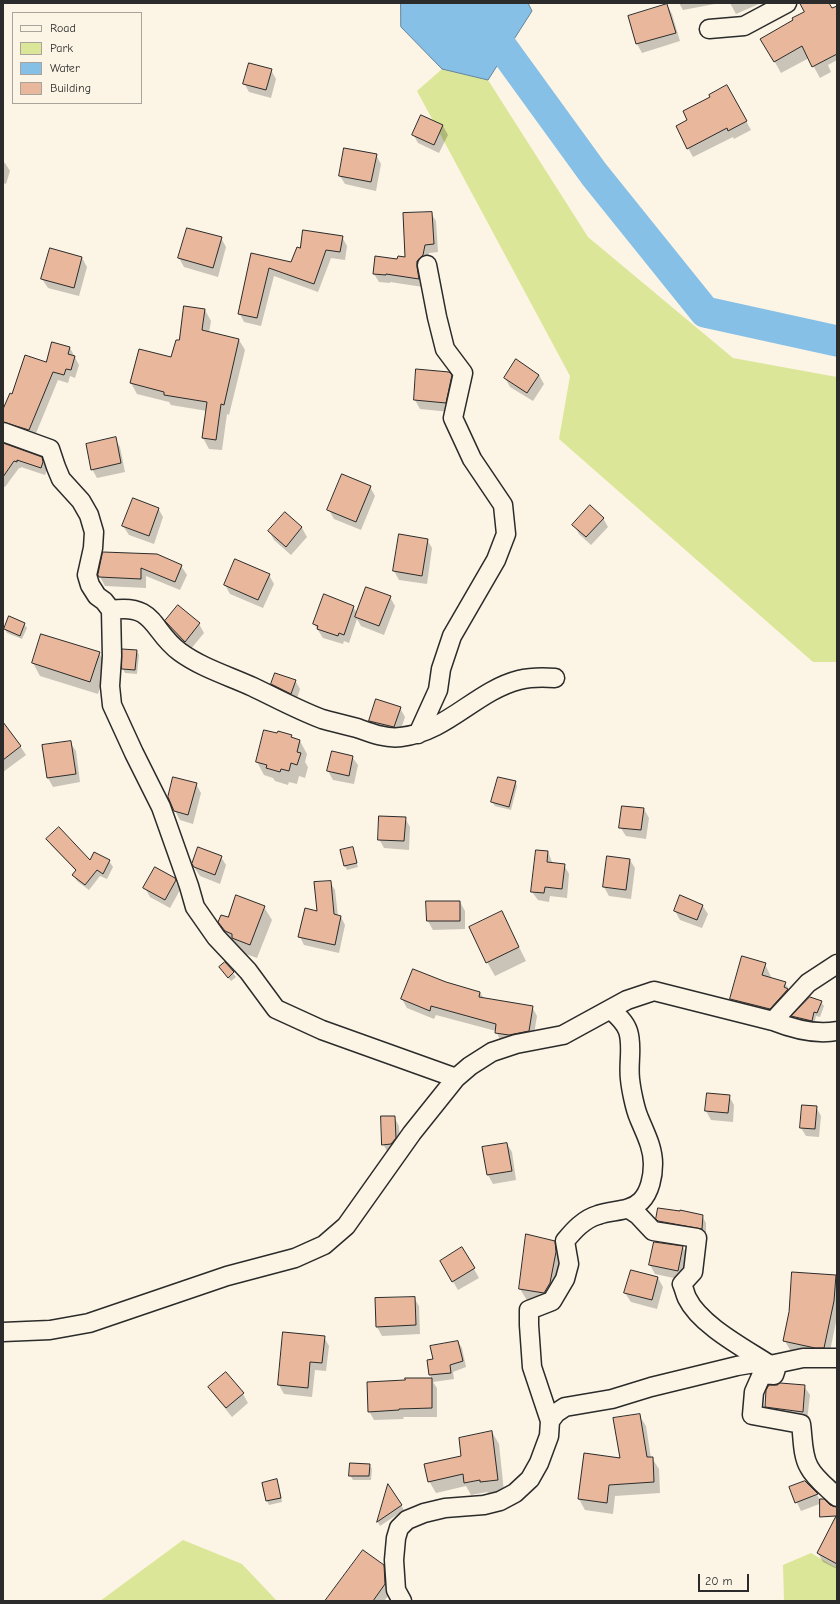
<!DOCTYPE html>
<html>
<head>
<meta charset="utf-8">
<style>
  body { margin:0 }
  #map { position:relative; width:840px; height:1604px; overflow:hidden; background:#fcf5e5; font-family:"Comic Neue",sans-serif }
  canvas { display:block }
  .frame { position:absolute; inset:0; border:4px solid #2b2b2b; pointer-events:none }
  .legend { position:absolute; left:12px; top:12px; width:130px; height:92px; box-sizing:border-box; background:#fcf5e5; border:1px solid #a8a49b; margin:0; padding:5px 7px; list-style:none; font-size:12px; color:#2b2b2b }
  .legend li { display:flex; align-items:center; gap:8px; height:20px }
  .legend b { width:20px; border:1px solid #a8a49b }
  .scale { position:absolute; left:698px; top:1574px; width:51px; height:18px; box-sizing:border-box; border:2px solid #2b2b2b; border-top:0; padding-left:5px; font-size:12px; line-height:14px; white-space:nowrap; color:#2b2b2b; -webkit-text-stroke:3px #fcf5e5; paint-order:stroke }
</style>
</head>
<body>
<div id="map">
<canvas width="840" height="1604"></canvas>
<div class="frame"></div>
<ul class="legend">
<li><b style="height:5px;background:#fcf5e5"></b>Road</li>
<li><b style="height:11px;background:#dbe698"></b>Park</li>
<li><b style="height:11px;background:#87c0e6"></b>Water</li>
<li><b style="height:11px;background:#e9b79b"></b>Building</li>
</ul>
<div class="scale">20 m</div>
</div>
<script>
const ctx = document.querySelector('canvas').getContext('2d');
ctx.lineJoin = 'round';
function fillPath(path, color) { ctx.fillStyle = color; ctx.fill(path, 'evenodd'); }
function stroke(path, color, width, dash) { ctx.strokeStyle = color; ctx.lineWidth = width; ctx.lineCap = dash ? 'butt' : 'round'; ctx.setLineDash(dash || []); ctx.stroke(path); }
const green = new Path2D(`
  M442,69L488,80L588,237L733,358L837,377V662H813L559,439L570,376L417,91Z
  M183,1540L242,1564L277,1601H100Z
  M811,1553L837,1568V1601H784L783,1565Z`);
const water = new Path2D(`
  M401,3H528L532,11L488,80L442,69L401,27Z`);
const shadow = new Path2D(`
  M679,3H720L683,10Z
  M730,3H761L736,14Z
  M808,3H829L833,9L837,7V60L828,65L831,72L820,78L809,58L781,73L762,39L805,13Z
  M667,5L672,14L680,41L642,53L637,44L629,17Z
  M271,70L276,79L271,98L249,92L244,83Z
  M727,86L751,130L734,139L733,137L693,157L688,148V120L712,98Z
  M422,116L443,126L448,135L439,153L418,143L413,134Z
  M376,155L381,164L376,191L345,184L340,176Z
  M3,162L5,163L10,171L6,184L3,183Z
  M431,213L436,221L438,252L429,253L423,287L390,282V283L379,282L374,274L398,260L406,258Z
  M342,237L347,246L345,260L331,258L318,292L274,276L261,326L244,322L240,314L252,254L292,263L301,249Z
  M221,238L226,247L218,277L184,267L179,258Z
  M82,258L87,267L79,296L48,288L42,279Z
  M205,310L211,321L209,333L239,340L245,350L229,415L227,414L222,450L209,449L203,438L207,411L171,405L169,402L137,394L131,383L172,359Z
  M70,348L79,365L75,378L70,376L68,383L58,380L34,438L5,426L3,422V412L13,396L47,363Z
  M417,370L451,376L456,385L450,412L420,409L415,400Z
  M539,375L544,384L533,401L510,387L505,378Z
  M115,439L120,447L125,472L97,478L92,469Z
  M3,444L41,458L47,470L45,475L21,467V468H19L5,487L3,486Z
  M370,487L375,496L361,530L334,519L329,510Z
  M158,508L163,517L154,544L129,535L123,526Z
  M285,513L302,528L307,537L291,555L274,540L269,531Z
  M603,518L608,527L591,545L579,534L574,525Z
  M427,540L432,548L427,584L399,580L394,571Z
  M104,553L181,566L187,575L180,590L146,576V588L105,586L99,575Z
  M269,575L274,584L263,608L230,594L225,585Z
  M390,597L395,606L384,635L361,626L357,619L349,643L344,641L343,644L323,638L314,624L353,607L357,613Z
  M166,621L199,624L204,633L190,650L172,630Z
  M24,624L27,628L22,639L7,633L5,629Z
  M137,651L139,655L137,674L125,673L123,669Z
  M99,653L107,667L98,694L40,676L33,663Z
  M295,680L300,689L296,702L277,693L272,684Z
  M400,708L405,717L399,735L375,730L370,721Z
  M3,726L20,746L26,755L3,772Z
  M291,735L293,739L300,741L307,754L305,762L308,767L305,778L299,776L297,784L289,782L288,785L275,781L273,778L264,775L257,762Z
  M70,742L76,751L80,782L53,787L48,778Z
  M352,757L358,765L354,784L333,780L328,771Z
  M515,782L517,786L511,810L495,806L492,802Z
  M196,784L201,793L193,824L180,820L175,811Z
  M644,809L649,818L646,839L626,836L620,827Z
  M405,818L410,827L409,850L384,848L379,839Z
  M48,839L90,862L109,861L113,867L107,879L100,876L89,890L77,881L73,875L76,871L51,845Z
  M352,848L358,867L347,870L345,866Z
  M548,852L553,864L564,865L569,874L567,898L550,896L549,902L538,900L532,892Z
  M221,857L226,865L220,884L200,876L194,867Z
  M630,860L635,868L631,899L609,896L604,887Z
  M174,879L180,890L170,908L150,897L145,888Z
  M330,882L335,890L338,916L341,917L345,925L339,953L304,945L300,937L318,912Z
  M460,902L465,911V929L433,930L428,921Z
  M702,905L708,914L702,928L680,920L675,911Z
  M264,907L272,920L257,958L240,952L227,936L219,922Z
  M502,913L526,961L495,976L487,962Z
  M225,964L236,977L231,981L223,972Z
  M765,964L772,979L785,983L793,996L777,1022L739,1012L731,999Z
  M413,970L446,983L480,992L484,999L532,1007L537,1016L533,1040L501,1042L496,1031L436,1015L434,1019L407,1008L402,999Z
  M810,998L821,1002L824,1006L820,1017L816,1016L814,1025L795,1020L793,1017Z
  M729,1096L734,1105L733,1122L711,1120L706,1111Z
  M816,1107L821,1116L819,1137L806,1136L801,1128Z
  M394,1117L399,1126L400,1147L388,1153L383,1144Z
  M507,1144L512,1152L516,1180L493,1184L488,1175L484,1147Z
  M702,1216L706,1223V1236L663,1228L657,1219Z
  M554,1242L562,1256L558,1297L528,1302L520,1289Z
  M655,1243L683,1247L688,1256L683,1280L655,1274L650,1265Z
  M462,1248L479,1278L458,1290L441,1261Z
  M835,1276L837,1279V1317L829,1356H821L790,1350L785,1341Z
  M658,1278L663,1287L657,1309L631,1302L625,1293Z
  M414,1298L419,1306L420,1334L382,1336L377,1327Z
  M284,1333L324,1337L329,1346L326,1371L315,1370L312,1397L284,1394L279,1385Z
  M458,1342L462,1348L466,1367L453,1372L454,1379L433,1382L437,1388V1417H403L404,1419L374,1420L369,1411L432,1379L430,1375L428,1360H434Z
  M226,1373L243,1394L248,1403L232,1417L215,1396L210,1387Z
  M804,1386L810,1395L807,1421L771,1415L766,1406Z
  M639,1415L646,1426L651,1458H652L659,1469L660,1493L615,1496L613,1514L585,1510L579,1499L621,1459Z
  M492,1432L499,1444L504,1492L488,1493L487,1492L471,1495L466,1486L436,1493L429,1481Z
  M369,1464L372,1469L371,1480H353L350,1475Z
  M276,1480L279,1485L282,1502L269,1505L267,1501Z
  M805,1482L817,1495L822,1503L801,1511L790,1488Z
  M389,1486L404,1510L380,1526L378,1522Z
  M837,1538V1569L823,1562L818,1553Z
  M383,1566L388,1575L390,1594L384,1601H327Z`);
const river = new Path2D(`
  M470,3L594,174L705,312L837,341`);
const building = new Path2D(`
  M800,3H829L832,8L837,6V54L812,67L802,46L774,62L760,39L793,20L792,18L804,12Z
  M667,4L676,33L636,44L628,16Z
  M249,63L272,69L266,90L243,84Z
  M727,85L747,121L728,131L727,128L687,149L676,126L687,120L683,111L710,97L709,95Z
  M421,115L443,125L434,145L412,135Z
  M344,148L377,154L371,182L339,176Z
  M432,212L434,244L425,245L423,255L417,261V267L419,279L386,274V275L373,274L375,256L397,259L398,256L405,257L403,213Z
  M187,228L222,237L213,268L178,258Z
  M303,230L343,236L340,252L326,250L314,284L269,268L257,318L238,314L251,253L291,262L297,247L300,248Z
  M50,248L82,257L74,288L41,279Z
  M184,306L205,309L202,330L239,339L224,405L221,404L216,440L202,438L207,402L164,395V392L130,383L139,349L171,357L176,340H179Z
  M52,342L70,347L68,354L75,356L71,370L66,369L64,375L53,372L29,430L3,422V409L10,393L12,394L25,355L46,362Z
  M516,359L539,375L527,393L504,378Z
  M416,369L449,372L452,375L446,403L414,400Z
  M116,437L121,463L91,470L86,444Z
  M3,443L42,457L43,462L41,468L17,460V462L14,461L3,477Z
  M342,474L371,486L356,522L327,510Z
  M133,498L159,508L149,536L122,526Z
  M590,505L604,518L586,537L572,525Z
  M285,512L302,527L286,547L268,531Z
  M399,534L428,539L422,576L393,571Z
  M103,552L157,554L182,565L175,582L141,568V579L99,577L98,575Z
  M235,559L270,574L258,600L224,585Z
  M366,587L391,596L379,626L355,617Z
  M324,594L354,606L344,635L339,633L338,636L317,629L318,626L313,624Z
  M178,605L200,623L185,642L165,621Z
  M9,616L25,623L20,636L4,629Z
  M41,634L100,652L90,682L32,663Z
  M122,649L137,650L135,670L122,669Z
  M275,673L296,680L291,694L271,684Z
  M376,699L401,707L394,727L369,721Z
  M3,722L21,746L3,760Z
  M264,730L277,733L278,731L292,735L291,737L300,740L297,752L301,753L297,765L291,763L289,771L281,769L280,772L266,768L267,765L256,762Z
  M71,741L76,774L47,778L42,745Z
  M332,751L353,756L349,776L327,771Z
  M173,777L197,783L188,815L174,811L168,797Z
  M498,777L516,781L509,807L491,802Z
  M622,806L644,808L641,830L619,828Z
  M379,816L406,817L404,841L378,840Z
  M59,827L90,860L94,852L110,860L103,874L97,870L85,885L72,875L76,870L46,839Z
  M198,847L222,856L215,875L194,867L192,864Z
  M353,847L357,863L344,866L340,850Z
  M536,850L548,851L547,862L565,864L562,889L545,887L544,893L531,892Z
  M607,856L630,859L626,890L603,887Z
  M155,867L175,878L176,880L165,900L143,888Z
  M331,881L334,914L341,916L335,945L298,937L305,908L317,911L314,882Z
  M236,895L265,906L250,945L232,938V934L225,931L218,922L221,915L228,917Z
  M680,895L703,905L697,920L674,911Z
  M426,901H460V921H427Z
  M502,911L519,947L486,963L469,927Z
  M742,956L766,963L762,975L786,982L784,987L788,989L770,1009L730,999Z
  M225,962L234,972L228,978L219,967Z
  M413,969L446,982L480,992L479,997L533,1006L529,1031L509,1035L495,1033L496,1024L431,1006L430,1011L401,999Z
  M810,997L822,1001L817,1013L814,1012L812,1021L791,1016Z
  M707,1093L730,1095L728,1113L705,1111Z
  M802,1105L817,1106L815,1129L800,1128Z
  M381,1116H395L396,1138L391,1144L382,1145Z
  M507,1143L512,1171L487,1175L482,1147Z
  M658,1208L680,1211V1210L703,1215L702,1229L658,1221L656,1219Z
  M526,1234L555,1241L556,1252L550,1283L544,1293L519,1289Z
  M654,1242L683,1246L678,1271L649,1265Z
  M462,1247L475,1268L452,1282L440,1261Z
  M631,1270L658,1277L652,1300L624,1293Z
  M792,1272L836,1275L834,1301L824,1348H815L783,1341L789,1312Z
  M415,1297L416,1325L376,1327L375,1298Z
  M283,1332L325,1336L322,1363L310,1362L308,1388L278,1385Z
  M458,1341L463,1361L450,1365L451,1373L429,1375L427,1360L433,1359L430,1346Z
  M226,1372L244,1393L226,1408L208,1387Z
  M405,1378H432V1408L399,1409V1410L368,1412L367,1382L405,1380Z
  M780,1383L805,1385L803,1412L765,1407L766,1390L769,1385H777Z
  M640,1414L647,1457H653L654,1482L609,1485L607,1503L578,1499L584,1453L620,1458L613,1418Z
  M492,1431L498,1480L480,1482V1480L464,1483L463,1474L428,1482L424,1464L461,1456L459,1438Z
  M350,1463L370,1464L369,1476H349Z
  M277,1479L281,1498L266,1501L262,1483Z
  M805,1481L818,1494L795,1503L789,1487Z
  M388,1484L402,1505L377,1522Z
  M820,1499H824L830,1505L837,1507V1564L817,1553L836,1516L820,1517Z
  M363,1550L384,1565L385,1584L373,1601H325Z`);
const street = new Path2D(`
  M709,29L744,26L787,3
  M3,432L50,449L56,467L61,479L81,501L89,515L94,532L93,548L87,575L90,585L97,596L104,601L111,610L112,656L110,686L112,705L134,753L161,807L189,886L195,907L216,937L248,971L276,1009L322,1030L456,1078
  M111,610C156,603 151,631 180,652C202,668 229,676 253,687C276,698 298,710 322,719C333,722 345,725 357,728C371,733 386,739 401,737C447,732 476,691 519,680C531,677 543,677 555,678
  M418,734L438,690L441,669L452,636L496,560L506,534L503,505L472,459L453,418L463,373L445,349L437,317L427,265
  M773,1021L808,983L837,964
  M629,1209L638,1215L653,1231L697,1238L693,1272L682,1284C684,1288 685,1294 687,1298C701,1327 750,1351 776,1369L774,1375L762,1374L754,1392L752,1415L801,1424C803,1437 802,1455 809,1467C815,1479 828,1488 837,1497
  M3,1332L50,1330L89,1323L227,1276L295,1258L324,1245L346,1226L412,1133L456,1078L470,1066L492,1052L516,1044L563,1035L627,1000L654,991L773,1021C793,1029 815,1035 837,1031
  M550,1421L532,1367L529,1325V1310L552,1301L565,1279L569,1264L565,1241C574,1230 584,1219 598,1215C612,1210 630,1212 641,1201C650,1192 653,1176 653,1164C653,1147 645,1133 639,1118C635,1109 631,1089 630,1079C628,1063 633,1046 628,1031C625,1022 618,1016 611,1010
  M402,1601L396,1590L394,1560L396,1538L399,1528L407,1520L424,1513L445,1508L484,1505L500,1501L515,1493L530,1479L539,1463L549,1436L550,1421L556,1413L565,1407L612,1399L651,1387L737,1366L761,1362L770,1365L803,1358H837`);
fillPath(green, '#dbe698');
fillPath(water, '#87c0e6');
stroke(water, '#62849b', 1);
fillPath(shadow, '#0003');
stroke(river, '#87c0e6', 31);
fillPath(building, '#e9b79b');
stroke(building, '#2b2b2b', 1);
stroke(street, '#2b2b2b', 21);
stroke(street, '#fcf5e5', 18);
</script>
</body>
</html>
